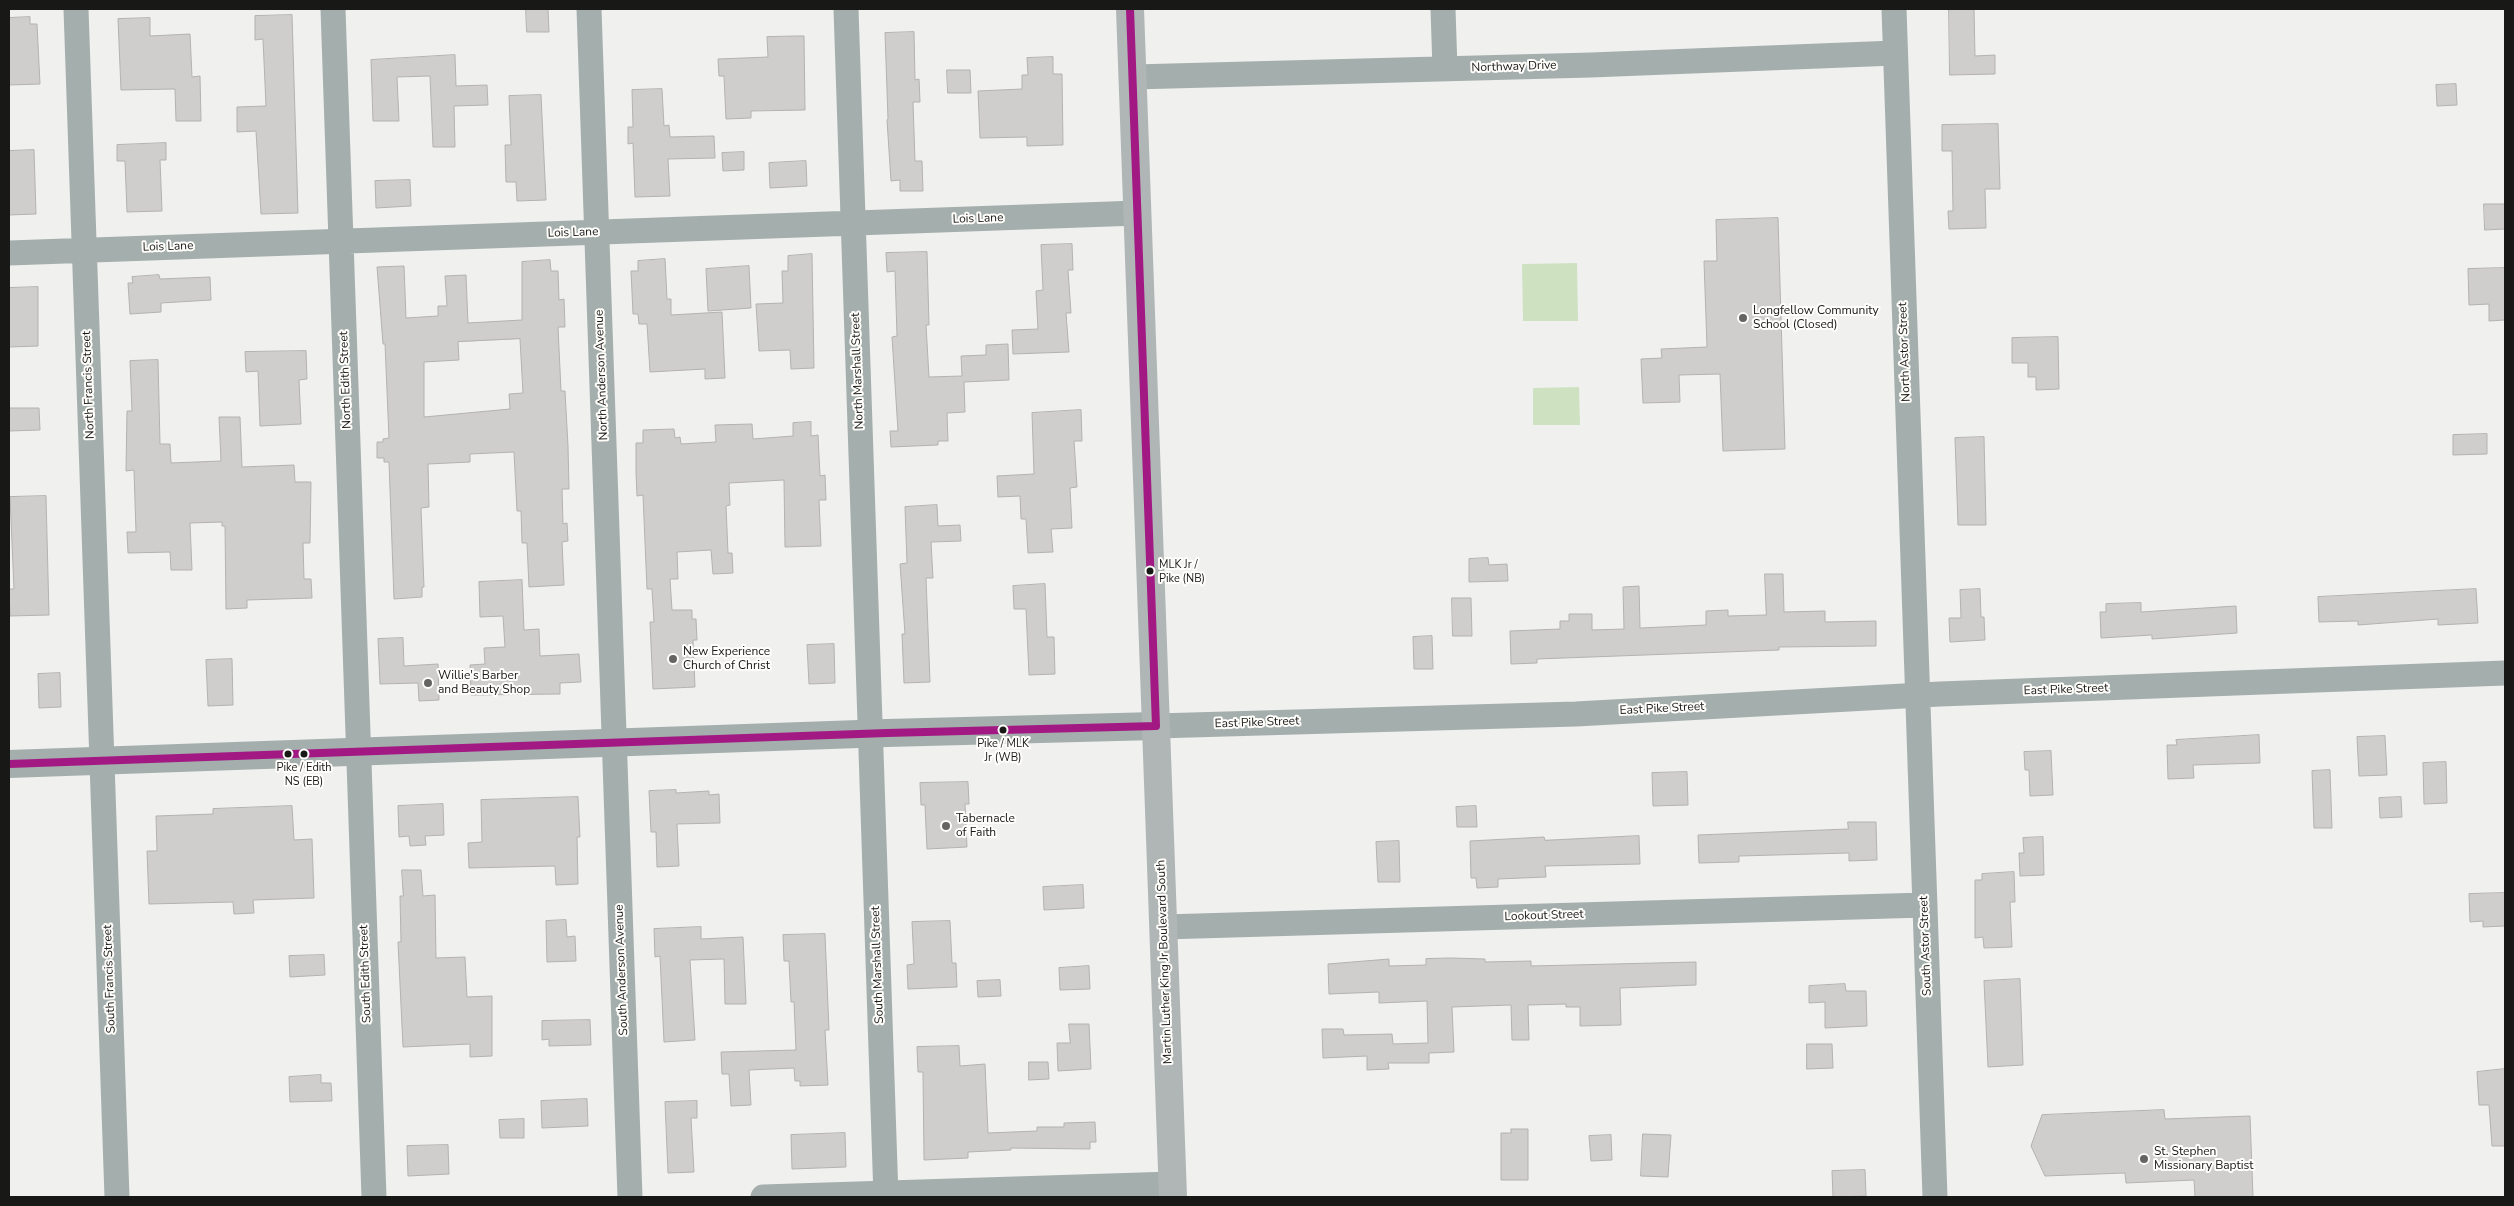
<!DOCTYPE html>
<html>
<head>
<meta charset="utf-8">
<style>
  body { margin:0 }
  #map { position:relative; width:2514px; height:1206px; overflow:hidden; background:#f0f0ef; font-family:"Nunito Sans",sans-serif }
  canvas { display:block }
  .frame { position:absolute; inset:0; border:10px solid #181817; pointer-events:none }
</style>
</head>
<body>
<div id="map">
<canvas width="2514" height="1206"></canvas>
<div class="frame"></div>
</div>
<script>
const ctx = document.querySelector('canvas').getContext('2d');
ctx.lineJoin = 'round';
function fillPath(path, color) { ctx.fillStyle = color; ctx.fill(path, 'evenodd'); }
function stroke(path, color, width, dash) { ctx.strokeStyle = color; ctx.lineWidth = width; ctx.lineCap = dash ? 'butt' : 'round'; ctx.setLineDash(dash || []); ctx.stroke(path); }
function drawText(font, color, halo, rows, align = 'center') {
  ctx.font = font + ' "Nunito Sans",sans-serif'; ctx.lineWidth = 4; ctx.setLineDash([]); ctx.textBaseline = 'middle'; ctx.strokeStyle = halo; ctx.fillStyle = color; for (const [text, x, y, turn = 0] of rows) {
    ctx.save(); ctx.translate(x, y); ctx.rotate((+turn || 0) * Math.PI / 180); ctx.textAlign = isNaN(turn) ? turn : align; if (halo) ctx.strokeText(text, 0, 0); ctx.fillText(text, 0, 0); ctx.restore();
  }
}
const green = new Path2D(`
  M1577,263L1578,321H1523L1522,264Z
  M1579,387L1580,425H1533V388Z`);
const building = new Path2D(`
  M526,9H548L549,32H527Z
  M1949,9H1974L1975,56L1995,55V74L1950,75Z
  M292,15L298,213L261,214L256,131L237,132V107L266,106L263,39L255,40V16Z
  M30,17V24H37L40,84L9,85V18Z
  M150,18V36L190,34L192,77L200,76L201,121H176L175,89L121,90L118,19Z
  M914,32L915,80L919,79L920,102H913L915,161H922L923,191H900V180L891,181L887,120L888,119L885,33Z
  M796,36H804L805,110L751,111V118L726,119L724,76H719L718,59L768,57L767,37Z
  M455,55L456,86L487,85L488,105L454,106L455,147H433L430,76L397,77L399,121H373L371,60Z
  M1053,57V74H1062L1063,145L1027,146V137L980,138L978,91L1022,89V75H1028L1027,58Z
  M947,70H970L971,93H948Z
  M2456,84L2457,105L2437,106L2436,85Z
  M662,89L664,126L669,125L670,137L714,136L715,158L668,159L670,196L635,197L633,143L628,144V127H633L632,90Z
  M541,95L546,200L517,201L516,182H506L505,145H511L509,96Z
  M1998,124L2000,189H1985L1986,228L1949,229L1948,211H1953L1952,151H1942V125Z
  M166,143V160H160L162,211L127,212L125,161H117V145Z
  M34,150L36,214L9,215V151Z
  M744,152V170L723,171L722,153Z
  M806,161L807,186L770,188L769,163Z
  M410,180L411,206L376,208L375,181Z
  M2484,204H2505V229L2485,230Z
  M1778,218L1785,449L1723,451L1720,374L1679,375L1680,402L1643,403L1641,359L1662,358L1661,349L1707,347L1704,261H1717L1716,220Z
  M1072,244L1073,270H1068L1071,313H1066L1069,352L1013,354L1012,330L1038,329L1036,291L1043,290L1041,245Z
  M927,252L929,325H926L929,377L962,376L961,356L986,355V345L1008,344L1009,380L964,382L965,412L947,413L948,441H938V445L891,447L890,431H898L892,337L897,336L895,271L887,272L886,253Z
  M812,254L814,368L791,369L790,350L759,351L756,304L783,303L782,271H788V256Z
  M665,259L667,299H671V315L722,312L725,378L705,379V369L650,372L647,324H639L638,314H633L631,271H638V261Z
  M550,260L551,271H558L559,300L564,299L565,327H558L561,391H565L568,446L569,489H562L563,524L567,523L568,541L562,542L564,585L529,587L527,543H522L521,511H517L514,452L470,454V462L428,464L429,507L421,508L424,587H422V597L394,599L389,462H384V458H377V442H383V439L389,438L385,344H383L377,267L404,266L406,318L438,316V306H447L445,276L466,275L468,323L522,320V262ZM520,339L523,393L509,394L510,409L424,417V362L459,360L458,342Z
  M749,266L751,308L708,311L706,269Z
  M2505,268V320L2489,321V304L2469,305L2468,269Z
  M159,275L160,279L210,277L211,300L161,303V312L130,314L128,283H133L132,277Z
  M38,287V346L9,347V288Z
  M2058,337L2059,389L2036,390V377H2028V363H2012V338Z
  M306,351L307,379L299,380L301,424L260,426L258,371L246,372L245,352Z
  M158,360L160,444H170L171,463L221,461L219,417H240L242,467L294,465L295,482H311L310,543H303L304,579H311L312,598L247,600V608L226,609L225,526H222V522L190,523L192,570H171L170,552L128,553L127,532H136L134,470L126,471L127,411H132L130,361Z
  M9,408H39L40,430L9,431Z
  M1081,410L1082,441H1074L1077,487L1070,488L1072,528L1051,529L1053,552L1028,553L1026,519H1021L1020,496L998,497L997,476L1034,474L1032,413Z
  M811,422V436L818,435L820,476L825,475L826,500H819L821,546L785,547L784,480L729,483L730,505L726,506L728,553H732L733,573L713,574L711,550L677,552L678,579H670L672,610H692V619H696L697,640H693L695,687L653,689L650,622H654L652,589H647L643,495L637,496L636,472V443H643V430L674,429L675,438L680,437L681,444L716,442L715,425L752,424L753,439L793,436V423Z
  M2487,434V454L2453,455V435Z
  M1984,437L1986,525H1958L1955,438Z
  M46,496L49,615L10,616L9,589H14L10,497Z
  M937,505L938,526L960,525L961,541L931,542L933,578H926L930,682L904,683L902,634H905L900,564L907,563L905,507Z
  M1488,558L1489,565L1507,564L1508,581L1469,582V559Z
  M1765,574H1783L1784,612L1825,611V622L1876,621V646L1779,647V650L1537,659V663L1511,664L1510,631L1560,629V621H1569V614H1592V630L1624,629L1623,587L1639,586L1640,628L1706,625V611L1728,610V616L1766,615Z
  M522,580L524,630L539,629L540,656L579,654L581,682L560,683V694L471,695L470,665L485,664L484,648L505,647L503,616L480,617L479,582Z
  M1045,584L1047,637H1054L1055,674L1029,675L1026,609H1014L1013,586Z
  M1980,589L1981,617H1984L1985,640L1950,642L1949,618H1961L1960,590Z
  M2476,589L2478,623L2438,625V619L2358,625V621L2319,622L2318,597Z
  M1452,598H1471L1472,636H1453Z
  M2141,603V612L2236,606L2237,633L2152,639V635L2101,638L2100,612H2106V604Z
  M1432,636L1433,669H1414L1413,637Z
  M403,638L404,666L438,664L439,700L419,701L418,683L380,684L378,639Z
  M834,644L835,683L809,684L807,645Z
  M232,659L233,705L208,706L206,660Z
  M60,673L61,707L39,708L38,674Z
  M2259,735L2260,763L2193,765L2194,778L2168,779L2167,745H2177L2176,740Z
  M2385,736L2387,775L2359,776L2357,737Z
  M2051,751L2053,795L2030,796L2029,770H2025L2024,752Z
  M2446,762L2447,803L2424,804L2423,763Z
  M2330,770L2332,828H2314L2312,771Z
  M1687,772L1688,805L1653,806L1652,773Z
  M968,782L969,804H965L967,847L927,849L925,805H921L920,783Z
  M676,790V793L709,791V795L719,794L720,823L677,824L679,866L657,867L656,832H651L649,791Z
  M578,797L580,837H577L578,884L556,885L555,866L469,868L468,843L482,842L481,800Z
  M2401,797L2402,817L2380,818L2379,798Z
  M443,804L444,835L425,836L426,845L410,846L409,836L399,837L398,806Z
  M292,806L294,840L312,839L314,898L253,900L254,913L234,914L233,902L149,904L147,851H157L156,816L213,814V809Z
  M1476,806L1477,827H1457L1456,807Z
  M1848,822H1876L1877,860L1849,861V853L1739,856V862L1699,863L1698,835L1848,829Z
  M1639,836L1640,864L1545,866L1546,877L1498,879V887L1477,888L1476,878H1471L1470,841L1544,837L1545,840Z
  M2043,837L2044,875L2020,876L2019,853H2024L2023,838Z
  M1399,841L1400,882H1378L1376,842Z
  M402,870H421L423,896L435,895L436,958L465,957L467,997L492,996V1056L470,1057V1044L403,1047L398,942H401L400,896H403Z
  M2014,872L2015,902H2010L2012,947L1984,948L1983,937L1975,938V880H1982V874Z
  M1083,885L1084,908L1044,910L1043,887Z
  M2505,893V926L2483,927V921L2470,922L2469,894Z
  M566,920L567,937L575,936L576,961L547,962L546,921Z
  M950,921L952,963H956L957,987L908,989L907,965L914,964L912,922Z
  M701,927V939L743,937L746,1004H725L724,959L690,960L695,1040L664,1042L660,956L655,957L654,929Z
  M825,934L829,1030H825L828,1085L800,1086V1081H795L794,1068L749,1070L751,1105L731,1106L729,1074H722L721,1052L796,1050L794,1002H791L789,961H784L783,935Z
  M324,955L325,975L290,977L289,956Z
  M1451,958L1485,959V962L1531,961V966L1696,962V985L1620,988L1621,1025L1580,1026V1007H1566V1004L1528,1005L1529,1040H1512L1511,1005L1452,1007L1454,1052L1429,1053V1063H1388L1389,1069L1367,1070V1056L1323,1058L1322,1029H1343L1344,1035L1392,1034L1393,1044L1428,1043L1427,1001L1379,1003V992L1329,994L1328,964L1389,959V966L1426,965V959Z
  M1089,966L1090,989L1060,990L1059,968Z
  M2020,979L2023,1065L1988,1067L1984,981Z
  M1000,980L1001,996L978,997L977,981Z
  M1845,984L1846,991H1866L1867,1026L1825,1028V1002L1809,1003V986Z
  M590,1020L591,1045L549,1046V1039L542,1040V1021Z
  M1069,1024H1089L1091,1069L1058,1071L1057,1043H1070Z
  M1807,1044H1832L1833,1068L1807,1069Z
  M959,1046L960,1066L985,1064L988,1133L1037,1131V1127H1064V1123L1095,1122L1096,1142H1090V1149L1011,1148V1150L968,1152V1158L924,1160L923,1072H918L917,1047Z
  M1029,1062H1048L1049,1079L1029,1080Z
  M2505,1069V1146H2492L2489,1105H2479L2477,1072Z
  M321,1075V1083H331L332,1101L290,1102L289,1077Z
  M587,1099L588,1126L542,1128L541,1101Z
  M697,1101V1118H691L694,1172L668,1173L665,1102Z
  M2164,1110L2165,1119L2250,1116L2253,1197H2195L2194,1180L2126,1183L2125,1173L2045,1176L2031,1146L2042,1115Z
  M524,1119V1138H500L499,1120Z
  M1511,1129H1528V1180H1501V1133H1511Z
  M845,1133L846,1167L792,1169L791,1135Z
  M1643,1134L1671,1135L1668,1177L1641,1176Z
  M1611,1135L1612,1160L1591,1161L1589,1136Z
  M448,1145L449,1174L408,1176L407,1146Z
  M1865,1170L1866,1196L1833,1197L1832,1171Z`);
const minor = new Path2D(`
  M76,9L117,1197
  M333,9L374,1197
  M589,9L630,1197
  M846,9L886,1197
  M1443,9L1445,69
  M1894,9L1935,1197
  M1133,77L1591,65L1895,53
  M9,253L1138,213
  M1156,726L1576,714L1940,694L2505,673
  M1163,927L1925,905
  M763,1197L1172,1184`);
const tertiary = new Path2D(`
  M9,764L887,733L1156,726`);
const secondary = new Path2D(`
  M1130,9L1173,1197`);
const bus1 = new Path2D(`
  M1130,9L1156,726
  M9,764L887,733L1156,726`);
const markers = [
  [1743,318,5,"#646463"],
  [1150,571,4.5,"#181817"],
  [673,659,5,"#646463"],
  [428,683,5,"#646463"],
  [1003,730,4.5,"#181817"],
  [288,754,4.5,"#181817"],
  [304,754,4.5,"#181817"],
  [946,826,5,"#646463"],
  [2144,1159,5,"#646463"]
];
const busNames = [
  ["MLK Jr /",1159,565,"left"],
  ["Pike (NB)",1159,579,"left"],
  ["Pike / MLK",1003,744],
  ["Jr (WB)",1003,758],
  ["Pike / Edith",304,768],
  ["NS (EB)",304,782]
];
const streetNames = [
  ["Northway Drive",1514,67,-2],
  ["Lois Lane",978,219,-2],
  ["Lois Lane",573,233,-2],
  ["Lois Lane",168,247,-2],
  ["North Astor Street",1905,352,-92],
  ["North Marshall Street",858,371,-92],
  ["North Anderson Avenue",602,375,-92],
  ["North Edith Street",346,380,-92],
  ["North Francis Street",89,385,-92],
  ["East Pike Street",2066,690,-2],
  ["East Pike Street",1662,709,-3],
  ["East Pike Street",1257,723,-2],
  ["Lookout Street",1544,916,-2],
  ["South Astor Street",1926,946,-92],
  ["Martin Luther King Jr Boulevard South",1165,962,-92],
  ["South Marshall Street",878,965,-92],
  ["South Anderson Avenue",622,970,-92],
  ["South Edith Street",366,974,-92],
  ["South Francis Street",110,979,-92]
];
const poiNames = [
  ["Longfellow Community",1753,311],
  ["School (Closed)",1753,325],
  ["New Experience",683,652],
  ["Church of Christ",683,666],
  ["Willie's Barber",438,676],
  ["and Beauty Shop",438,690],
  ["Tabernacle",956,819],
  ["of Faith",956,833],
  ["St. Stephen",2154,1152],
  ["Missionary Baptist",2154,1166]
];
fillPath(green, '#cee2c2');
fillPath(building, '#cfcecd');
stroke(building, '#b3b2b1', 1);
stroke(minor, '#a4afad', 25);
stroke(tertiary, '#a4afad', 28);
stroke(secondary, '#afb6b5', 28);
stroke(bus1, '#a31984', 8);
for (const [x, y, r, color] of markers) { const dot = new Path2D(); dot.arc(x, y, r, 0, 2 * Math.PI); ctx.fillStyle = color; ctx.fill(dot); stroke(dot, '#fffefb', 2); }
drawText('11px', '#181817', '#fffefb', busNames);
drawText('12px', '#181817', '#fffefb', streetNames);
drawText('12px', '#181817', '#fffefb', poiNames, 'left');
</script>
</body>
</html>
